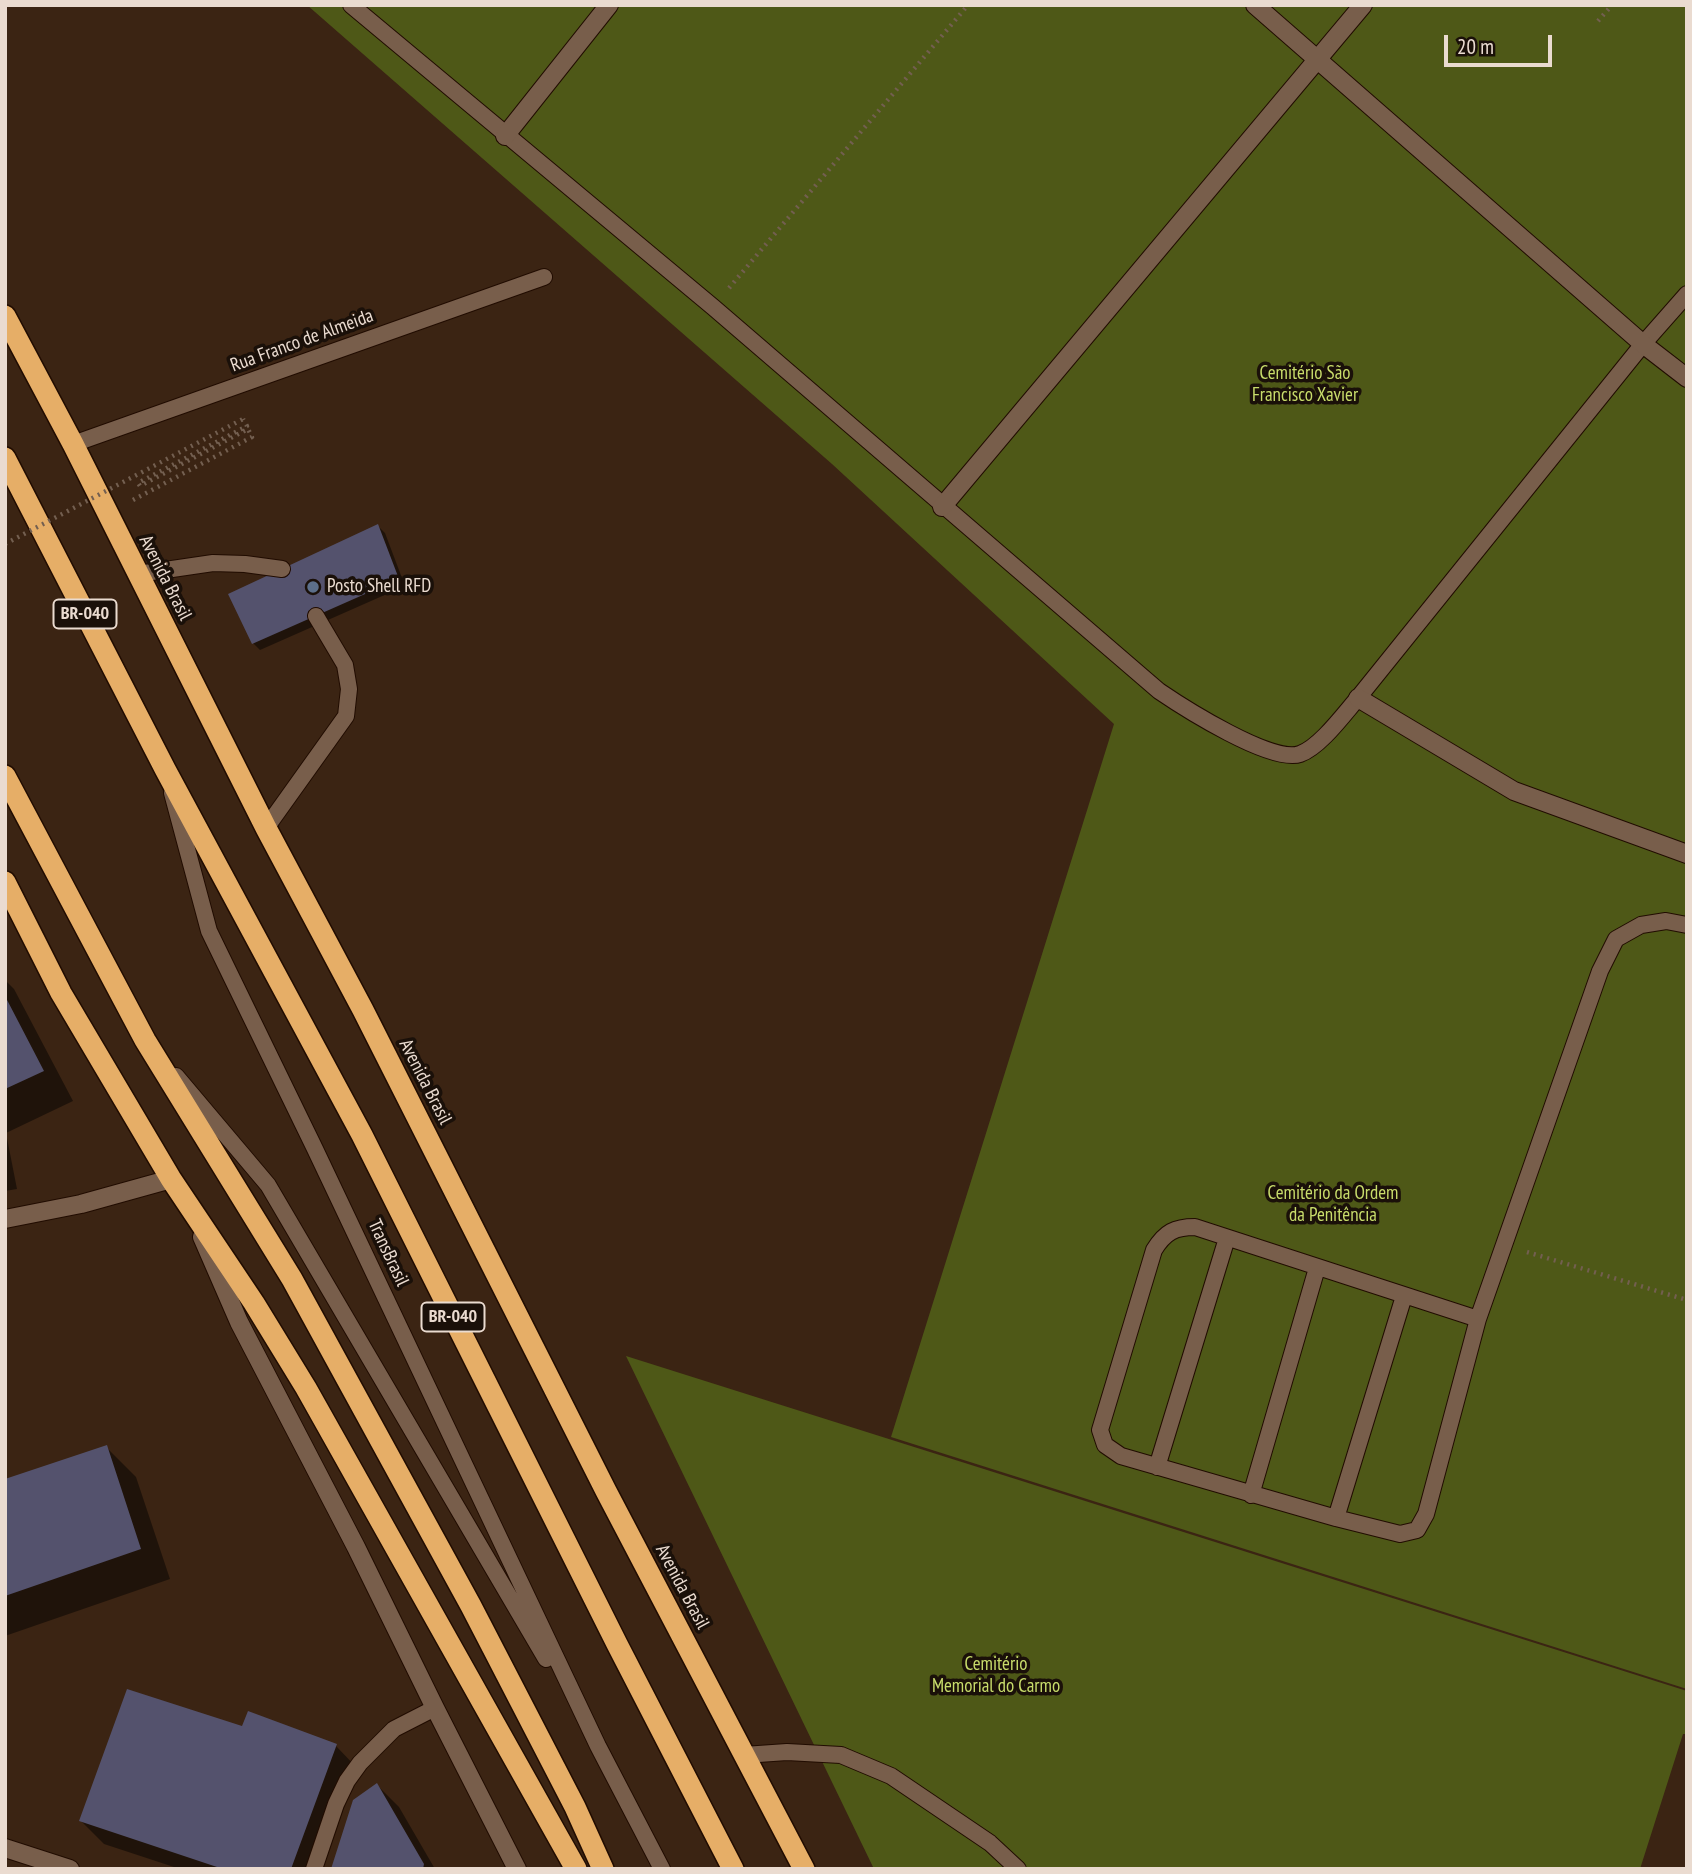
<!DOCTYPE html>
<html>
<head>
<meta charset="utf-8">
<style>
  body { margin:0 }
  #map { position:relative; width:1692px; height:1874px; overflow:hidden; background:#3b2413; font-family:"PT Sans Narrow",sans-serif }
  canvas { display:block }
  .frame { position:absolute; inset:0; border:7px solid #eadbd0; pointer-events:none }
  .scale { position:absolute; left:1444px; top:35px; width:108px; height:32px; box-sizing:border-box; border:4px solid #eadbd0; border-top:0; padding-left:9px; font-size:21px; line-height:24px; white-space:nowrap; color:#eadbd0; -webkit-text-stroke:5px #1a1009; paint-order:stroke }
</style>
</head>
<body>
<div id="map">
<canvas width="1692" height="1874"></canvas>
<div class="frame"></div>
<div class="scale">20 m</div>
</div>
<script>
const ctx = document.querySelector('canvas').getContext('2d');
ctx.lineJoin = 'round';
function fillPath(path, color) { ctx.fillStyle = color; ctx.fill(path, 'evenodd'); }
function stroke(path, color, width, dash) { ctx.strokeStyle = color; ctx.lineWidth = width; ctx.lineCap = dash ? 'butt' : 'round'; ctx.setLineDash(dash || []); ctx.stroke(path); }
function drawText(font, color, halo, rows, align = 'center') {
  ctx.font = font + ' "PT Sans Narrow",sans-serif'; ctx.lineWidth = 7; ctx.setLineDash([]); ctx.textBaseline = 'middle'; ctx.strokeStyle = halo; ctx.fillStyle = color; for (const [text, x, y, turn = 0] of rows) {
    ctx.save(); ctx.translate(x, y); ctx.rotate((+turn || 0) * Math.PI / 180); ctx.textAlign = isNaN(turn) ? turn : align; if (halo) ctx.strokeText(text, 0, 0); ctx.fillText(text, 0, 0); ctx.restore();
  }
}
const green = new Path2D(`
  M307,5H1687V1689L891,1437L1114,724L832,464Z
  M626,1356L1687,1691V1734H1683L1640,1869H874Z`);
const shadow = new Path2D(`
  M378,526L385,533L405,586L260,650L253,643Z
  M5,980L14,989L73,1101L6,1133L17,1189L5,1191Z
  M106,1447L136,1477L170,1579L5,1636V1480Z
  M243,1728L336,1746L358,1769L322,1869H180L104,1844L81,1821Z
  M377,1785L399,1807L435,1869H333Z`);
const building = new Path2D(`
  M378,524L399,579L252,644L228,594Z
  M5,996L44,1071L5,1089Z
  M107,1445L141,1549L5,1596V1479Z
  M127,1689L242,1726L248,1711L337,1744L291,1869H223L79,1821Z
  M377,1783L424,1864L423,1869H331L353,1800Z`);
const path = new Path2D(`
  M1598,21L1612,5
  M729,288L968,5
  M133,500L252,437L248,429L140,486L138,483L247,426L243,419
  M1527,1252L1687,1300`);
const lane = new Path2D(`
  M351,5L713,307L1159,691C1184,708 1272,764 1300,754C1320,747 1344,714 1358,698L1643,344L1687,294
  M73,444L544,277
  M138,574L213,563L245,564L282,569
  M172,793L209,931L315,1149L598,1746L662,1869
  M266,828L346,716L349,689L345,665L316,616
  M176,1076L268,1185L546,1659
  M1478,1319L1195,1227C1175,1227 1165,1232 1154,1250L1100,1430L1105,1445L1121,1456L1336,1518L1400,1534L1417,1530L1426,1514L1478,1319L1600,971L1616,939L1641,925L1666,921L1687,925
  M1157,1467L1227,1238
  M1251,1495L1317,1268
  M1336,1518L1404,1296
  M744,1755L787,1752L841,1755L891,1776L990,1843L1018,1869
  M314,1869L336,1804L347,1781L360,1763L394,1729L435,1708`);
const street = new Path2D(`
  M1255,5L1643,344L1687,378
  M505,136L609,5
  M942,507L1363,5
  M1358,698L1514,791L1687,854
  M5,1848L70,1869`);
const secondary = new Path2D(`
  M5,1219L81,1204L171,1179
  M202,1237L239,1322L356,1547L435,1708L517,1869`);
const highway = new Path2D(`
  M5,316L73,444L266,828L363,1010L606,1491L804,1869
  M5,458L165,769L362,1135L617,1644L733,1869
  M5,776L145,1040L292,1279L471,1606L575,1807L603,1869
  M5,882L61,993L171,1179L254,1303L306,1388L576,1869`);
const pathBridge = new Path2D(`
  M5,544L243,419`);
const markers = [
  [313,587,7,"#5c6f8a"]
];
const shields = [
  [85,614,63],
  [453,1317,63]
];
const shieldNames = [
  ["BR-040",85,614],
  ["BR-040",453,1317]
];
const streetNames = [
  ["Rua Franco de Almeida",302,341,-20],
  ["Avenida Brasil",165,578,63],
  ["Avenida Brasil",425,1082,63],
  ["TransBrasil",388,1253,65],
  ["Avenida Brasil",682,1587,62]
];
const parkNames = [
  ["Cemitério São",1305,374],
  ["Francisco Xavier",1305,396],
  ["Cemitério da Ordem",1333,1194],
  ["da Penitência",1333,1216],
  ["Cemitério",996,1665],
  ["Memorial do Carmo",996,1687]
];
const poiNames = [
  ["Posto Shell RFD",327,587]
];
fillPath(green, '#4e5817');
fillPath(shadow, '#0007');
fillPath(building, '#54526d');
stroke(lane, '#210c00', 18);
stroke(street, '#210c00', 20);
stroke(secondary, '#210c00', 20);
stroke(highway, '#210c00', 24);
stroke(path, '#735f50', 4.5, [2, 5]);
stroke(lane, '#785e4b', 16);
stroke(street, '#785e4b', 18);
stroke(secondary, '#785e4b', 18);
stroke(highway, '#e6ae67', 21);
stroke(pathBridge, '#735f50', 4.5, [2, 5]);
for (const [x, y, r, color] of markers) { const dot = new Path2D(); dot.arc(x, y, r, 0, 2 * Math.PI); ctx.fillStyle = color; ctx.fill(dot); stroke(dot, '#1a1009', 2.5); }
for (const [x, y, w] of shields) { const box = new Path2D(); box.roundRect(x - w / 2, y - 14.5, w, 29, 5); ctx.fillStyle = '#1a1009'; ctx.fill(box); stroke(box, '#eadbd0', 2); }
drawText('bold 18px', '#eadbd0', null, shieldNames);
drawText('19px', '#eadbd0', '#1a1009', streetNames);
drawText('19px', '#c8dc6b', '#1a1009', parkNames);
drawText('19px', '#eadbd0', '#1a1009', poiNames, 'left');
</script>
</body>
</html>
